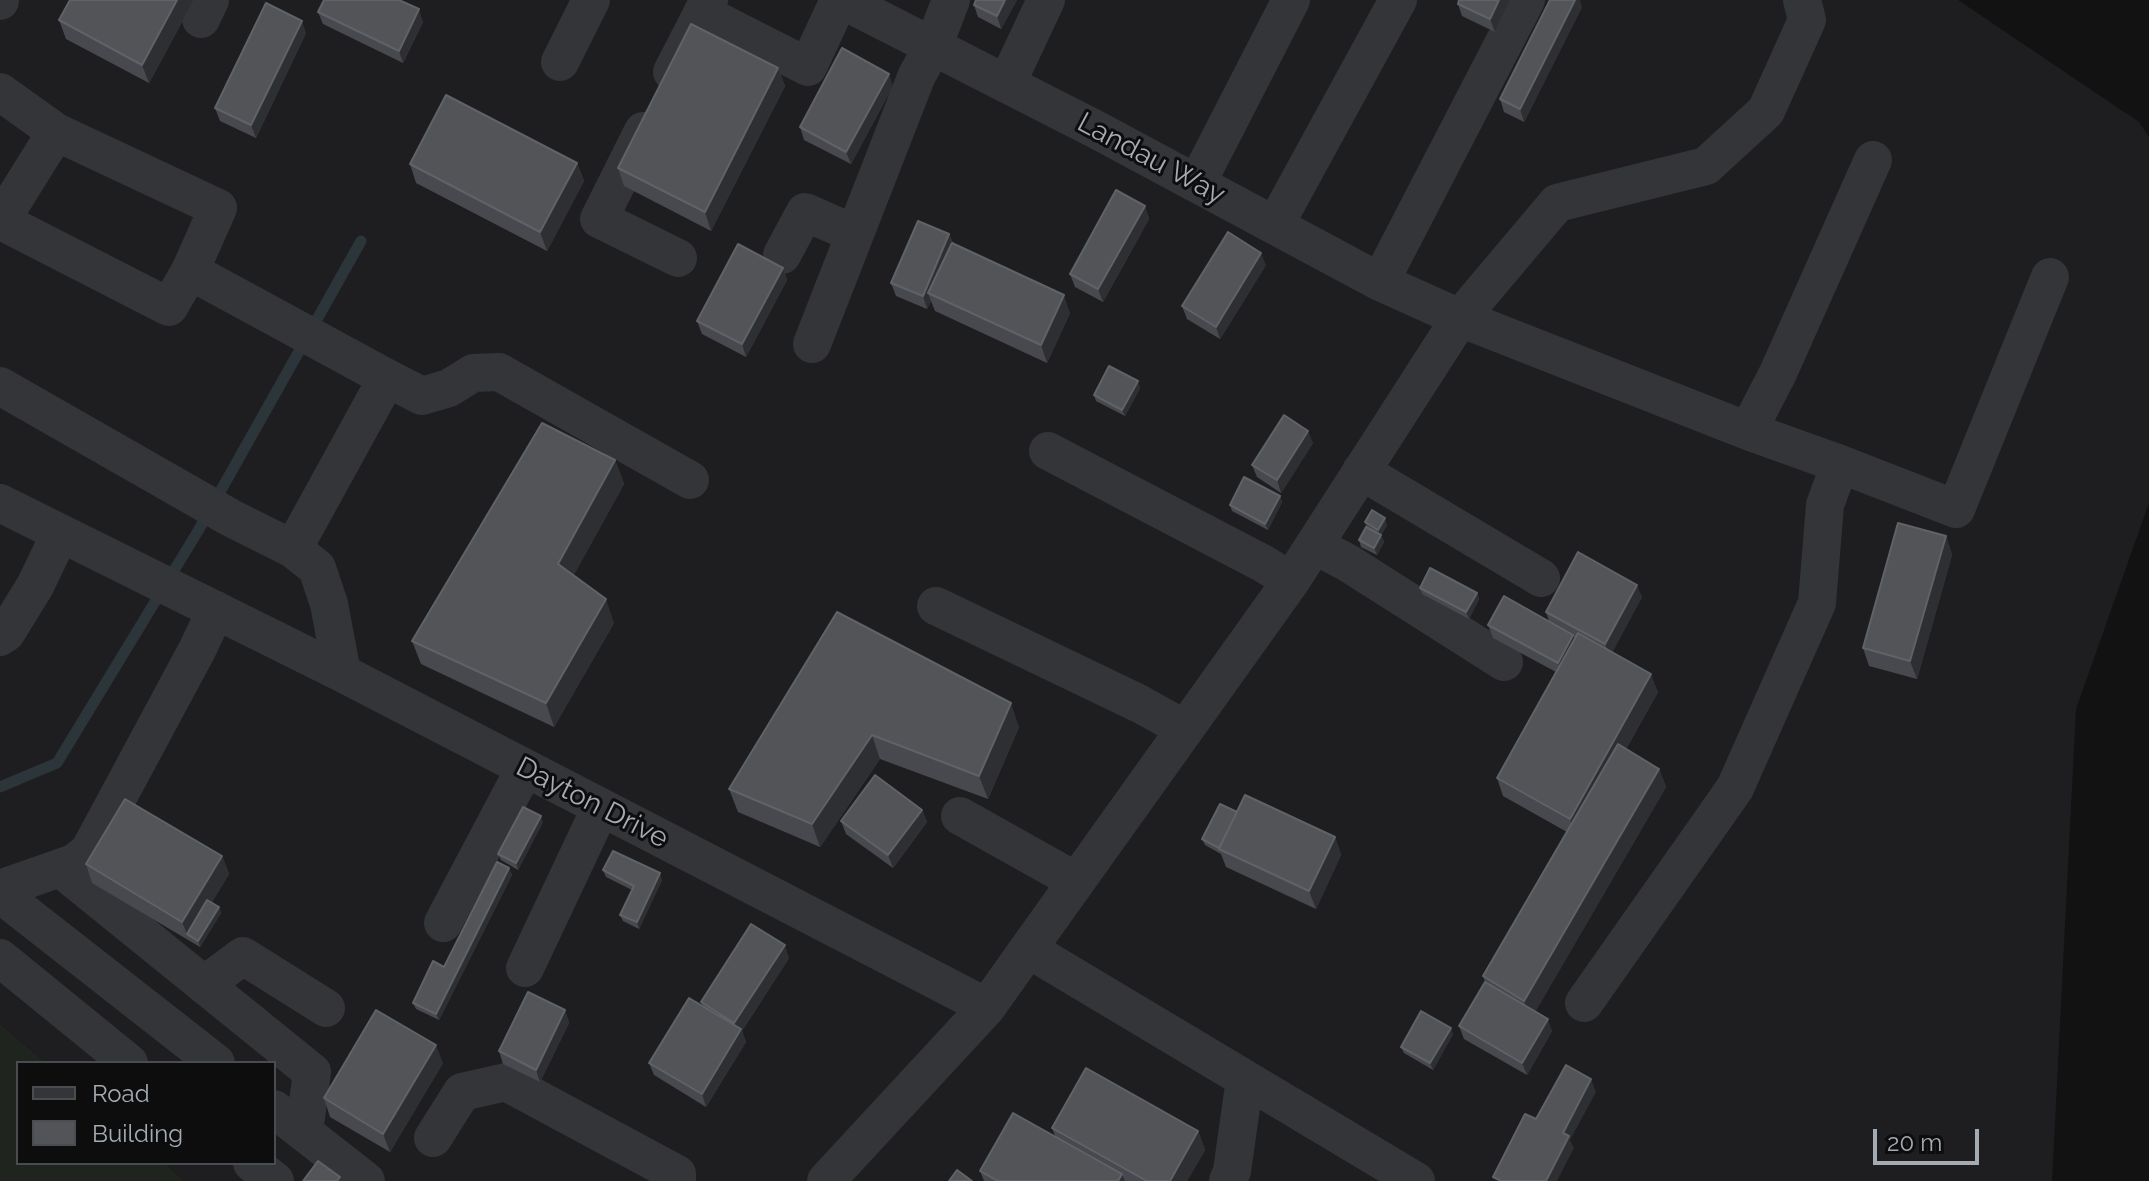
<!DOCTYPE html>
<html>
<head>
<meta charset="utf-8">
<style>
  body { margin:0 }
  #map { position:relative; width:2149px; height:1181px; overflow:hidden; background:#121213; font-family:Raleway,sans-serif }
  canvas { display:block }
  .legend { position:absolute; left:16px; top:1061px; width:260px; height:104px; box-sizing:border-box; background:#0d0d0e; border:2px solid #494c50; margin:0; padding:10px 14px; list-style:none; font-size:24px; color:#a4abb2 }
  .legend li { display:flex; align-items:center; gap:16px; height:40px }
  .legend b { width:40px; border:2px solid #494c50 }
  .scale { position:absolute; left:1873px; top:1129px; width:106px; height:36px; box-sizing:border-box; border:4px solid #a4abb2; border-top:0; padding-left:10px; font-size:24px; line-height:28px; white-space:nowrap; color:#a4abb2; -webkit-text-stroke:6px #0d0d0e; paint-order:stroke }
</style>
</head>
<body>
<div id="map">
<canvas width="2149" height="1181"></canvas>
<ul class="legend">
<li><b style="height:10px;background:#333538"></b>Road</li>
<li><b style="height:22px;background:#525458"></b>Building</li>
</ul>
<div class="scale">20 m</div>
</div>
<script>
const ctx = document.querySelector('canvas').getContext('2d');
ctx.lineJoin = 'round';
function fillPath(path, color) { ctx.fillStyle = color; ctx.fill(path, 'evenodd'); }
function stroke(path, color, width, dash) { ctx.strokeStyle = color; ctx.lineWidth = width; ctx.lineCap = dash ? 'butt' : 'round'; ctx.setLineDash(dash || []); ctx.stroke(path); }
function drawText(font, color, halo, rows, align = 'center') {
  ctx.font = font + ' Raleway,sans-serif'; ctx.lineWidth = 6; ctx.setLineDash([]); ctx.textBaseline = 'middle'; ctx.strokeStyle = halo; ctx.fillStyle = color; for (const [text, x, y, turn = 0] of rows) {
    ctx.save(); ctx.translate(x, y); ctx.rotate((+turn || 0) * Math.PI / 180); ctx.textAlign = isNaN(turn) ? turn : align; if (halo) ctx.strokeText(text, 0, 0); ctx.fillText(text, 0, 0); ctx.restore();
  }
}
const built = new Path2D(`
  M0,0H1958L2139,122L2149,137V503L2076,709L2052,1181H185L164,1163H274V1063H46L0,1024Z`);
const green = new Path2D(`
  M0,1024L46,1063H18V1163H164L185,1181H0Z`);
const stream = new Path2D(`
  M0,787L57,763L198,531L361,241`);
const minor = new Path2D(`
  M842,0L1095,129L1380,282L1460,318L1557,203L1706,166L1766,111L1807,20L1802,0
  M0,1V0
  M702,13L808,67L839,0
  M201,19L210,0
  M560,62L591,0
  M672,72L709,0
  M1007,83L1046,0
  M0,92L56,132L218,208L190,271
  M643,131L599,219L678,258
  M1197,183L1291,0
  M1,221L169,307L190,271L387,378L293,549
  M0,222L56,132
  M1275,225L1398,0
  M782,255L805,212L855,234
  M1380,282L1526,0
  M812,344L917,75L933,47L951,0
  M387,378L422,396L449,388L473,373L499,372L690,480
  M0,386L231,518L293,549L317,568L329,604L342,673
  M1748,431L1778,373L1873,160
  M1048,451L1264,564L1291,581
  M1361,471L1541,578
  M0,503L342,673L987,1007
  M1314,545L1348,563L1504,662
  M936,606L1140,704L1185,729
  M0,637L6,633L35,586L60,534
  M960,816L1076,881
  M60,868L312,1072L304,1132
  M0,889L74,863L89,851L197,650L216,610
  M0,894L216,1063
  M443,923L525,768
  M1028,949L1291,581L1460,318L1748,431L1840,464L1956,509L2050,277
  M0,958L129,1063
  M525,968L601,807
  M204,985L243,956L326,1008
  M1584,1003L1735,788L1817,603L1825,505L1840,464
  M274,1109L366,1181
  M433,1138L462,1092L506,1082L677,1174V1181
  M252,1163L275,1181
  M826,1181L987,1007L1028,949L1416,1181
  M1228,1181L1232,1171L1245,1079`);
const wall = new Path2D(`
  M70,0H194L149,83L66,39L59,20Z
  M1017,0L1001,29L978,17L974,5Z
  M1459,0H1510L1495,32L1462,16L1458,4Z
  M1582,7L1524,122L1504,112L1500,99Z
  M318,12L423,22L403,63L323,24Z
  M306,33L256,138L220,121L215,108Z
  M778,68L785,86L711,231L624,186L618,168Z
  M893,86L851,164L804,140L800,127Z
  M577,163L584,181L547,251L416,183L410,164Z
  M1145,206L1149,219L1103,302L1075,287L1070,274Z
  M949,234L953,243L1070,313L1047,363L935,311L931,301L927,309L896,296L891,283Z
  M1266,265L1220,339L1187,319L1182,306Z
  M783,268L787,280L746,357L702,334L697,321Z
  M1140,388L1125,416L1096,401L1094,395Z
  M1313,443L1281,493L1257,477L1252,465Z
  M615,460L624,484L573,576L614,623L554,727L421,664L412,641Z
  M1280,496L1282,502L1268,530L1232,511L1230,505Z
  M1365,522L1387,525L1381,535L1384,542L1377,555L1361,547L1359,540L1367,528Z
  M1946,536L1952,555L1917,679L1869,666L1863,648Z
  M1420,588L1477,593L1479,599L1469,619L1422,594Z
  M1642,597L1612,652L1658,692L1626,749L1659,769L1666,787L1535,1012L1552,1031L1527,1075L1464,1039L1459,1026L1485,982L1483,976L1567,832L1503,796L1497,778L1556,672L1493,638L1488,625L1549,621L1546,612Z
  M837,612L1019,727L988,799L880,759L820,847L738,812L729,789Z
  M922,810L927,822L893,868L846,834L841,821Z
  M1237,812L1335,837L1341,855L1316,909L1226,867L1221,854L1205,845L1202,839Z
  M543,822L518,870L501,860L498,854Z
  M222,856L229,874L212,902L219,907L221,913L200,947L92,883L86,864Z
  M509,868L512,875L439,1020L416,1009L413,1003L444,967Z
  M603,870L662,880L639,929L623,921L620,915L632,890L606,877Z
  M789,958L742,1031L746,1042L706,1107L654,1075L649,1063L703,1006L701,1002Z
  M565,1010L569,1023L540,1082L503,1064L499,1051Z
  M1453,1034L1433,1070L1404,1053L1401,1047Z
  M443,1063L390,1152L330,1117L324,1098Z
  M1052,1128L1198,1131L1205,1150L1187,1181H984L980,1171L1055,1136Z`);
const shadedWall = new Path2D(`
  M177,0H194L149,83L142,65Z
  M1005,0H1017L1001,29L997,16Z
  M1499,0H1510L1495,32L1490,19Z
  M1575,0H1580L1582,7L1524,122L1520,109Z
  M419,9L423,22L403,63L399,51Z
  M302,21L306,33L256,138L251,125Z
  M778,68L785,86L711,231L705,212Z
  M889,74L893,86L851,164L846,152Z
  M577,163L584,181L547,251L540,232Z
  M1145,206L1149,219L1103,302L1098,289Z
  M949,234L954,247L928,293L931,301L927,309L923,296Z
  M1261,253L1266,265L1220,339L1216,327Z
  M783,268L787,280L746,357L742,344Z
  M1064,295L1070,313L1047,363L1041,345Z
  M1138,381L1140,388L1125,416L1122,410Z
  M1308,431L1313,443L1281,493L1277,480Z
  M615,460L624,484L567,588L558,564Z
  M1280,496L1282,502L1268,530L1265,524Z
  M1385,518L1387,525L1380,536L1378,530Z
  M1381,535L1384,542L1377,555L1374,548Z
  M1946,536L1952,555L1917,679L1910,661Z
  M1637,585L1642,597L1610,657L1605,644Z
  M1477,593L1479,599L1469,619L1466,612Z
  M606,599L614,623L554,727L546,703Z
  M1573,635L1578,648L1562,676L1558,663Z
  M1651,674L1658,692L1576,837L1570,819Z
  M1011,703L1019,727L988,799L979,776Z
  M872,735L880,759L820,847L812,824Z
  M1659,769L1666,787L1531,1019L1524,1001Z
  M922,810L927,822L893,868L888,855Z
  M541,816L543,822L518,870L516,863Z
  M1335,837L1341,855L1316,909L1309,891Z
  M222,856L229,874L191,937L187,934L182,922Z
  M509,868L512,875L439,1020L436,1014Z
  M660,873L662,880L639,929L637,922Z
  M219,907L221,913L200,947L198,941Z
  M785,945L789,958L742,1031L746,1042L706,1107L702,1094L738,1034L734,1023Z
  M565,1010L569,1023L540,1082L536,1070Z
  M1548,1019L1552,1031L1527,1075L1522,1063Z
  M1451,1028L1453,1034L1433,1070L1430,1063Z
  M436,1045L443,1063L390,1152L383,1134Z
  M1591,1079L1596,1092L1570,1140L1574,1148L1557,1181H1546L1563,1133Z
  M1198,1131L1205,1150L1187,1181H1170Z
  M1122,1174L1125,1181H1118Z`);
const building = new Path2D(`
  M70,0H177L142,65L59,20Z
  M324,0H399L419,9L399,51L318,12Z
  M976,0H1005L997,16L974,5Z
  M1459,0H1499L1490,19L1458,4Z
  M1550,0H1575L1520,109L1500,99Z
  M266,3L302,21L251,125L215,108Z
  M691,24L778,68L705,212L618,168Z
  M842,48L889,74L846,152L800,127Z
  M446,95L577,163L540,232L410,164Z
  M1116,190L1145,206L1098,289L1070,274Z
  M918,221L949,234L923,296L891,283Z
  M1228,232L1261,253L1216,327L1182,306Z
  M952,243L1064,295L1041,345L928,293Z
  M738,244L783,268L742,344L697,321Z
  M1109,366L1138,381L1122,410L1094,395Z
  M1284,415L1308,431L1277,480L1252,465Z
  M542,423L615,460L558,564L606,599L546,703L412,641Z
  M1244,477L1280,496L1265,524L1230,505Z
  M1372,510L1385,518L1378,530L1365,522Z
  M1898,523L1946,536L1910,661L1863,648Z
  M1366,527L1381,535L1374,548L1359,540Z
  M1578,552L1637,585L1605,644L1546,612Z
  M1430,568L1477,593L1466,612L1420,588Z
  M1504,596L1573,635L1558,663L1488,625Z
  M837,612L1011,703L979,776L872,735L812,824L729,789Z
  M1578,633L1651,674L1570,819L1497,778Z
  M1618,744L1659,769L1524,1001L1483,976Z
  M875,775L922,810L888,855L841,821Z
  M1245,795L1335,837L1309,891L1219,849Z
  M125,799L222,856L182,922L86,864Z
  M1220,804L1237,812L1219,848L1202,839Z
  M523,807L541,816L516,863L498,854Z
  M613,851L660,873L637,922L620,915L634,886L603,870Z
  M497,862L509,868L436,1014L413,1003L433,961L444,967Z
  M207,900L219,907L198,941L187,934Z
  M751,924L785,945L734,1023L701,1002Z
  M1485,982L1548,1019L1522,1063L1459,1026Z
  M528,992L565,1010L536,1070L499,1051Z
  M689,998L741,1029L702,1094L649,1063Z
  M376,1010L436,1045L383,1134L324,1098Z
  M1421,1011L1451,1028L1430,1063L1401,1047Z
  M1566,1065L1591,1079L1563,1133L1569,1136L1546,1181H1501L1493,1177L1525,1114L1536,1119Z
  M1086,1068L1198,1131L1170,1181H1147L1052,1128Z
  M1013,1113L1122,1174L1118,1181H998L980,1171Z
  M318,1161L340,1177L337,1181H303Z
  M957,1170L972,1181H949Z`);
const streetNames = [
  ["Landau Way",1151,159,28],
  ["Dayton Drive",592,803,27]
];
fillPath(built, '#1e1e20');
fillPath(green, '#1f251e');
stroke(stream, '#2c363a', 11);
stroke(minor, '#333538', 38);
fillPath(wall, '#48494e');
fillPath(shadedWall, '#2e2f32');
fillPath(building, '#525458');
stroke(building, '#5f6266', 2);
drawText('28px', '#a4abb2', '#0d0d0e', streetNames);
</script>
</body>
</html>
